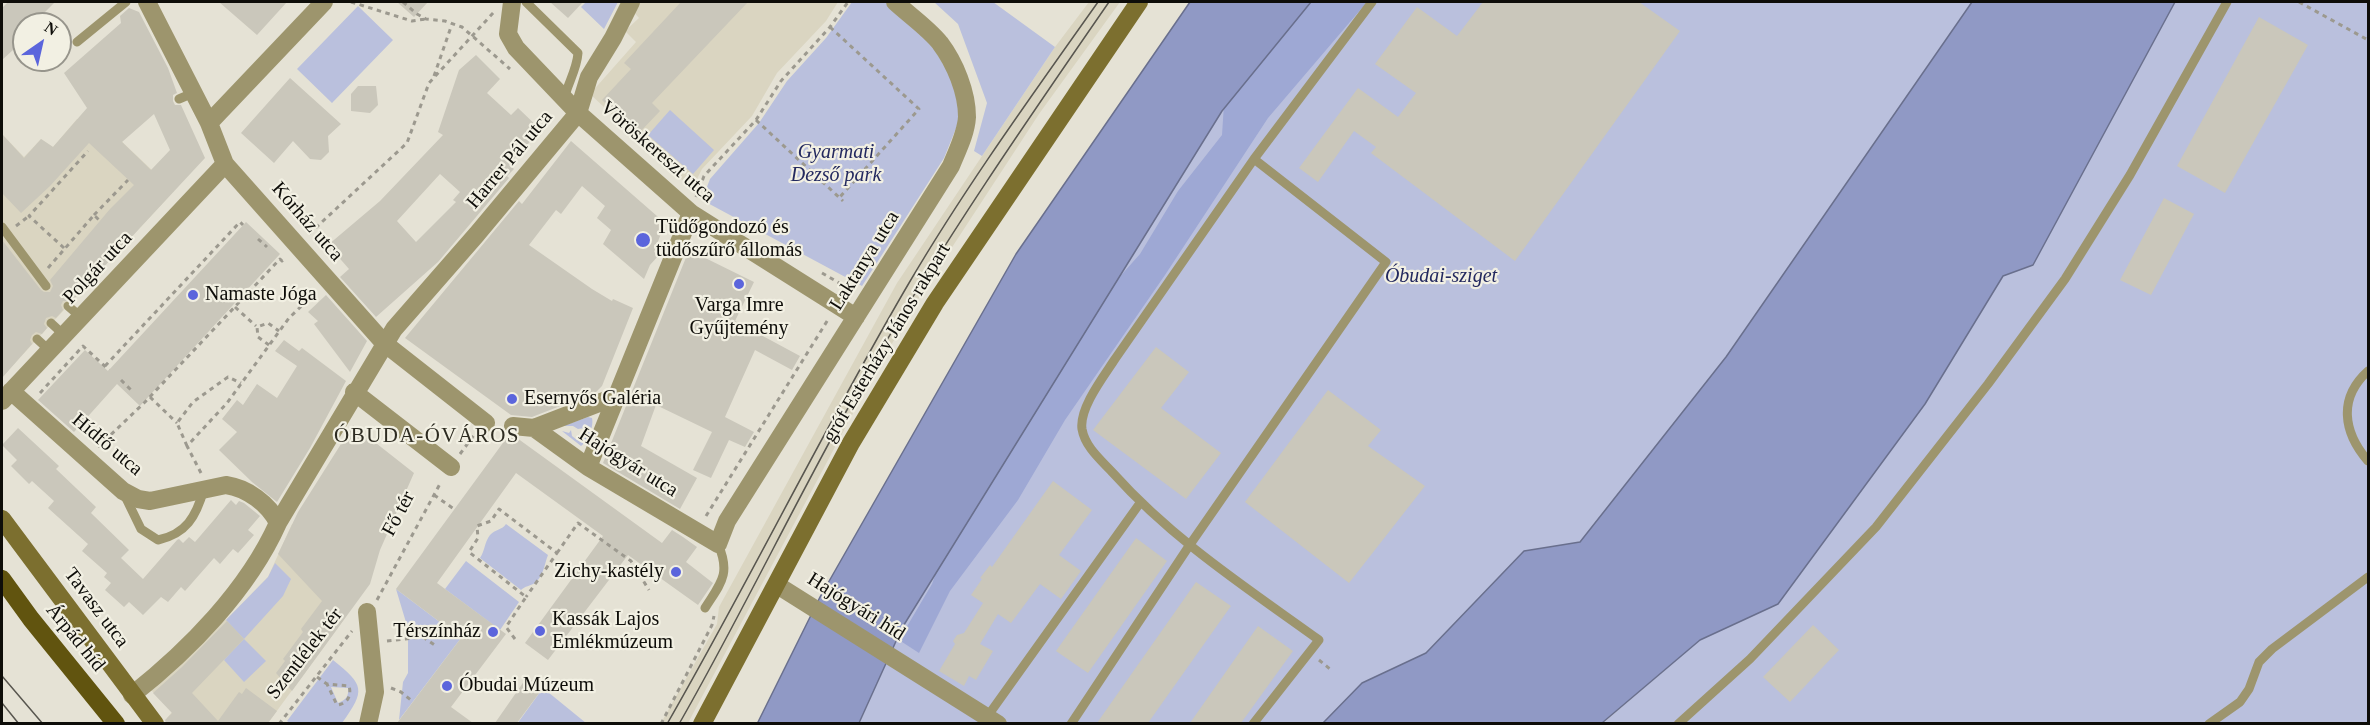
<!DOCTYPE html>
<html>
<head>
<meta charset="utf-8">
<style>
  body { margin:0 }
  #map { position:relative; width:2370px; height:725px; overflow:hidden; background:#e5e2d5; font-family:"Times New Roman",serif }
  canvas { display:block }
  .frame { position:absolute; inset:0; border:3px solid #0e0d09; pointer-events:none }
  .north { position:absolute; left:12px; top:12px; width:60px; height:60px; box-sizing:border-box; background:#f2f0e3; border:2px solid #97958c; border-radius:50%; rotate:34deg; font-size:16px; font-weight:700; line-height:24px; text-align:center; color:#0e0d09 }
  .north::after { content:''; display:block; margin:auto; width:21px; height:27px; background:#5b65dc; clip-path:polygon(50% 0,100% 100%,50% 72%,0 100%) }
</style>
</head>
<body>
<div id="map">
<canvas width="2370" height="725"></canvas>
<div class="frame"></div>
<div class="north">N</div>
</div>
<script>
const ctx = document.querySelector('canvas').getContext('2d');
ctx.lineJoin = 'round';
function fillPath(path, color) { ctx.fillStyle = color; ctx.fill(path, 'evenodd'); }
function stroke(path, color, width, dash) { ctx.strokeStyle = color; ctx.lineWidth = width; ctx.lineCap = dash ? 'butt' : 'round'; ctx.setLineDash(dash || []); ctx.stroke(path); }
function drawText(font, color, halo, rows, align = 'center') {
  ctx.font = font + ' "Times New Roman",serif'; ctx.lineWidth = 4.5; ctx.setLineDash([]); ctx.textBaseline = 'middle'; ctx.strokeStyle = halo; ctx.fillStyle = color; for (const [text, x, y, turn = 0] of rows) {
    ctx.save(); ctx.translate(x, y); ctx.rotate((+turn || 0) * Math.PI / 180); ctx.textAlign = isNaN(turn) ? turn : align; if (halo) ctx.strokeText(text, 0, 0); ctx.fillText(text, 0, 0); ctx.restore();
  }
}
const built = new Path2D(`
  M640,2H838L826,21L777,73L752,116L702,169L692,189L590,94L636,42L625,31L639,18L632,10Z
  M1089,2H1120L1039,114L915,304L868,385L688,723H661L717,624L719,607L897,283L1055,47Z
  M97,118L174,191L2,377V134L24,157L41,139L53,147L77,119Z
  M311,523L353,606L340,625L268,723H173L167,718L172,712L151,690L224,618L226,620L268,577L292,524Z`);
const green = new Path2D(`
  M586,2H618L604,29L581,7Z
  M852,2H887L933,47L951,77L958,102L959,121L944,158L862,286L702,200L710,179L759,123L787,81L826,38Z
  M934,2H993L1055,47L982,156L974,151L987,103L958,24Z
  M1311,2H1972L1726,357L1580,542L1524,551L1426,653L1362,683L1323,723L859,724L902,628L1222,111Z
  M2175,2H2368V723L1602,724L1700,640L1778,604L1925,404L2003,276L2033,265Z
  M358,6L393,40L332,103L297,69Z
  M670,110L714,150L693,174L648,135Z
  M588,417L592,418C594,426 588,442 581,446L562,431L569,433L571,430L572,436L577,440L583,434L584,428L578,429L573,426H563Z
  M506,524L548,555C544,565 544,575 535,583C530,586 525,586 521,590L480,558C485,551 484,543 490,535C496,529 502,530 506,524Z
  M466,561L519,602L500,630L445,589Z
  M275,563L291,579L283,596L244,639L266,661L244,682L224,660L244,639L226,620L268,577Z
  M396,589L461,638L399,720L403,682L408,673V629Z
  M333,660C364,685 366,690 342,723H290L287,721ZM331,687L348,688C349,696 346,700 338,703Z
  M543,688L586,723L517,724Z`);
const forest = new Path2D(`
  M1309,2H1367L1268,118L1165,275L1065,420L1018,500L950,591L919,653L899,640L932,584L944,550L1076,326L1140,254L1178,191L1222,135L1226,73Z`);
const water = new Path2D(`
  M1190,2H1311L1222,111L902,628L859,723L757,724L820,597L1016,254Z
  M1972,2H2175L2033,265L2003,276L1925,404L1778,604L1700,640L1602,723H1323L1362,683L1426,653L1524,551L1580,542L1726,357Z`);
const building = new Path2D(`
  M8,2H55L44,13L55,24H24V40L2,60V8Z
  M219,2H287L257,35Z
  M397,2H428L414,17Z
  M550,2H583L568,18Z
  M681,2H748L652,103L660,111L638,134L602,100L631,69L624,63Z
  M1483,2H1639L1680,31L1515,261L1371,153L1376,147L1354,131L1318,182L1299,168L1358,88L1398,117L1416,93L1375,64L1417,7L1457,36Z
  M129,8L139,12L168,68L177,93L173,95V101L175,105H181L205,158L72,301H63L61,305L63,310L56,318L52,316L46,318L44,324L47,328L42,334L36,332L32,335L30,340L32,344L2,378V240L41,290L44,292H50L53,286L50,280L110,209L134,185L89,143L50,186L21,213L2,193V134L24,158L41,139L53,147L87,108L64,73L121,23L120,16ZM154,114L170,150L151,170L122,142Z
  M2259,17L2308,45L2225,193L2177,166Z
  M476,55L500,79L487,93L511,115L518,108L541,130L509,164L514,169L507,176L509,178L438,262L376,317L340,277L349,269L328,245L380,201L443,135L438,132L459,70ZM440,174L460,192L453,200L456,202L416,242L397,221Z
  M290,78L341,124L328,136L329,152L321,160L310,159L293,141L274,163L241,133Z
  M358,86H376L378,105L370,113L351,111V94Z
  M571,141L665,223L654,252L659,255L650,265L644,279L603,244L611,230L597,218L605,206L582,186L561,214L556,210L529,245L592,289L612,301L613,299L633,308L602,386L596,392L532,417L511,415L405,338L519,201L522,204Z
  M2164,198L2194,214L2151,295L2120,280Z
  M246,222L280,254L140,406L117,384L74,432L38,400L85,350L108,371Z
  M689,250L754,282L735,321L800,356L792,370L755,350L725,417L754,432L745,447L729,440L711,478L693,470L712,432L656,405L641,446L697,478L680,509L603,463Z
  M326,295L367,341L350,372L314,324L318,321L308,312Z
  M284,340L299,351L302,348L346,381L310,448L277,502L252,482L219,450L237,432L222,419L237,400L243,405L257,384L277,398L297,366L275,351Z
  M1156,347L1189,372L1161,408L1221,453L1186,499L1093,430Z
  M1328,390L1381,430L1368,446L1425,486L1349,583L1245,502Z
  M353,425L414,473L380,550L370,584L292,691L276,673L285,661L283,659L303,632L301,629L322,601L278,554L298,512Z
  M18,428L59,466L56,469L96,507L91,513L129,550L121,558L143,579L177,540L179,539L183,543L189,537L195,542L231,500L236,505L239,501L244,503L260,516L248,530L254,535L238,553L233,549L220,564L214,558L185,591L181,587L168,602L161,597L143,615L129,602L124,607L105,590L111,583L104,577L107,573L82,551L88,544L48,508L54,501L32,481L29,484L11,466L17,460L2,445Z
  M508,436L517,438L662,543L672,530L683,537L697,547L686,562L713,583L698,605L628,555L548,660L525,643L603,536L516,473L437,583L506,634L451,707L473,723H397L461,638L396,589Z
  M1053,481L1092,510L1059,555L1081,571L1061,599L1040,584L1011,623L998,614L980,644L993,651L976,680L969,676L964,686L939,671L955,644L953,641L957,635L964,633L983,603L971,595L982,579L980,578L990,565L992,567Z
  M1136,538L1167,561L1088,673L1056,651Z
  M1196,582L1231,606L1148,723H1097Z
  M227,621L244,639L192,693L218,721L239,692L242,694L246,688L277,711L268,723H166L165,720L172,713L153,693L182,667Z
  M1813,625L1839,650L1790,702L1763,677Z
  M1258,626L1293,651L1241,723H1190Z
  M527,677L543,688L517,723H495Z`);
const path = new Path2D(`
  M351,2L412,21L426,19
  M403,2L417,14L426,19L445,21L462,27L510,69
  M2299,2L2368,40
  M830,27L919,109L839,198
  M434,76L452,24
  M756,120L843,201
  M696,197L704,176L756,120L781,81L830,27L848,2
  M94,215L128,180
  M16,226L29,216
  M309,234L407,143L429,83L494,12
  M258,239L267,247
  M64,248L29,216L88,151
  M48,268L94,215L100,221
  M822,273L848,288L847,290
  M235,307L256,326
  M269,345L258,337L257,327L268,323L279,331
  M105,366L240,222L243,225
  M121,380L132,391
  M40,393L83,346L109,370
  M150,397L177,423
  M187,446L177,423L193,402L228,377L241,383
  M98,447L145,402L280,259L282,261L285,257
  M460,454L474,435
  M201,473L187,446L227,403L289,318L317,291
  M434,495L454,509
  M706,516L829,318
  M557,553L578,523L631,561L649,590
  M377,600L441,482
  M515,639L506,627L526,597L469,552L478,538L477,526L491,521L499,509L557,553L526,597
  M387,641L423,637L436,646
  M1319,660L1330,669
  M317,677L327,684L349,686C352,696 347,704 337,705L327,684
  M391,688L401,692L412,701
  M279,724L352,631
  M661,724L712,625L714,616`);
const lane = new Path2D(`
  M526,2L578,53C577,69 568,83 564,99
  M77,42L126,2
  M179,99L193,93
  M2,227L46,286
  M68,306L82,318
  M51,323L65,336
  M37,339L50,351
  M2368,371C2338,398 2343,432 2368,461
  M124,494L141,529L158,540C186,534 196,517 204,489
  M705,608C721,583 731,574 718,544
  M987,717L1140,503
  M1071,724L1189,546L1386,262L1254,159
  M1253,724L1319,640C1247,588 1173,540 1113,473C1101,460 1085,447 1082,429C1079,408 1104,376 1115,359L1254,159L1372,2
  M1678,724L1750,659L1876,527L1988,384L2065,279L2130,175L2227,2
  M2209,724L2240,702L2249,689L2259,662L2272,649L2368,577`);
const street = new Path2D(`
  M147,2L209,123L225,164L384,343L486,423
  M512,2L508,34L516,48L578,113L691,213L856,317
  M209,123L324,2
  M11,391L123,491L138,499L150,501L226,485C247,488 269,504 278,523
  M354,392L451,467
  M2,401L225,164
  M513,426L534,428L588,467L718,544L727,521L951,166C957,151 966,134 967,117C967,92 955,63 940,43C928,28 909,15 895,2
  M534,428L617,396
  M588,467L691,213
  M777,585L998,724
  M367,612L375,692L368,724
  M132,695C189,650 248,590 278,523L394,329L477,234L578,113L589,77L613,38L631,2`);
const secondary = new Path2D(`
  M2,519L155,724
  M702,724L851,443L935,303L1139,2`);
const primary = new Path2D(`
  M2,579L31,619L116,724`);
const tram = new Path2D(`
  M2,676L43,724
  M2,703L19,724
  M667,724C751,578 824,428 909,283C966,186 1033,94 1098,2
  M679,724C746,607 803,485 870,369C943,242 1026,122 1109,2`);
const markers = [
  [643,240,8,"#5b65dc"],
  [739,284,6,"#5b65dc"],
  [193,295,6,"#5b65dc"],
  [512,399,6,"#5b65dc"],
  [676,572,6,"#5b65dc"],
  [540,631,6,"#5b65dc"],
  [493,632,6,"#5b65dc"],
  [447,686,6,"#5b65dc"]
];
const streetNames = [
  ["Vöröskereszt utca",657,152,41],
  ["Harrer Pál utca",510,160,-50],
  ["Kórház utca",307,222,49],
  ["Laktanya utca",865,261,-58],
  ["Polgár utca",98,268,-47],
  ["gróf Esterházy János rakpart",887,343,-59],
  ["Hídfő utca",107,445,40],
  ["Hajógyár utca",628,463,32],
  ["Fő tér",399,514,-62],
  ["Hajógyári híd",856,607,32],
  ["Tavasz utca",96,608,53],
  ["Árpád híd",75,638,51],
  ["Szentlélek tér",305,654,-52]
];
const parkNames = [
  ["Gyarmati",836,153],
  ["Dezső park",836,176],
  ["Óbudai-sziget",1441,277]
];
const poiNames = [
  ["Tüdőgondozó és",656,228],
  ["tüdőszűrő állomás",656,251],
  ["Namaste Jóga",205,295],
  ["Varga Imre",739,306,"center"],
  ["Gyűjtemény",739,329,"center"],
  ["Esernyős Galéria",524,399],
  ["Zichy-kastély",664,572,"right"],
  ["Kassák Lajos",552,620],
  ["Emlékmúzeum",552,643],
  ["Térszínház",481,632,"right"],
  ["Óbudai Múzeum",459,686]
];
const neighbourhoodNames = [
  ["ÓBUDA-ÓVÁROS",427,436]
];
fillPath(built, '#dad5c1');
fillPath(green, '#bac0dd');
fillPath(forest, '#9ea8d4');
fillPath(water, '#9099c5');
stroke(water, '#696f8d', 1.5);
fillPath(building, '#cac7bb');
stroke(path, '#9c998f', 3, [4.5, 4.5]);
stroke(lane, '#9d956d', 9);
stroke(street, '#9d956d', 18);
stroke(secondary, '#7c6f2f', 18);
stroke(primary, '#61540f', 18);
stroke(tram, '#58564f', 1.5);
for (const [x, y, r, color] of markers) { const dot = new Path2D(); dot.arc(x, y, r, 0, 2 * Math.PI); ctx.fillStyle = color; ctx.fill(dot); stroke(dot, '#f2f0e3', 2); }
drawText('20px', '#0e0d09', '#f2f0e3', streetNames);
drawText('italic 20px', '#23295f', '#f2f0e3', parkNames);
drawText('20px', '#0e0d09', '#f2f0e3', poiNames, 'left');
ctx.letterSpacing = '1.5px';
drawText('21px', '#2d2b21', '#f2f0e3', neighbourhoodNames);
ctx.letterSpacing = '0px';
</script>
</body>
</html>
